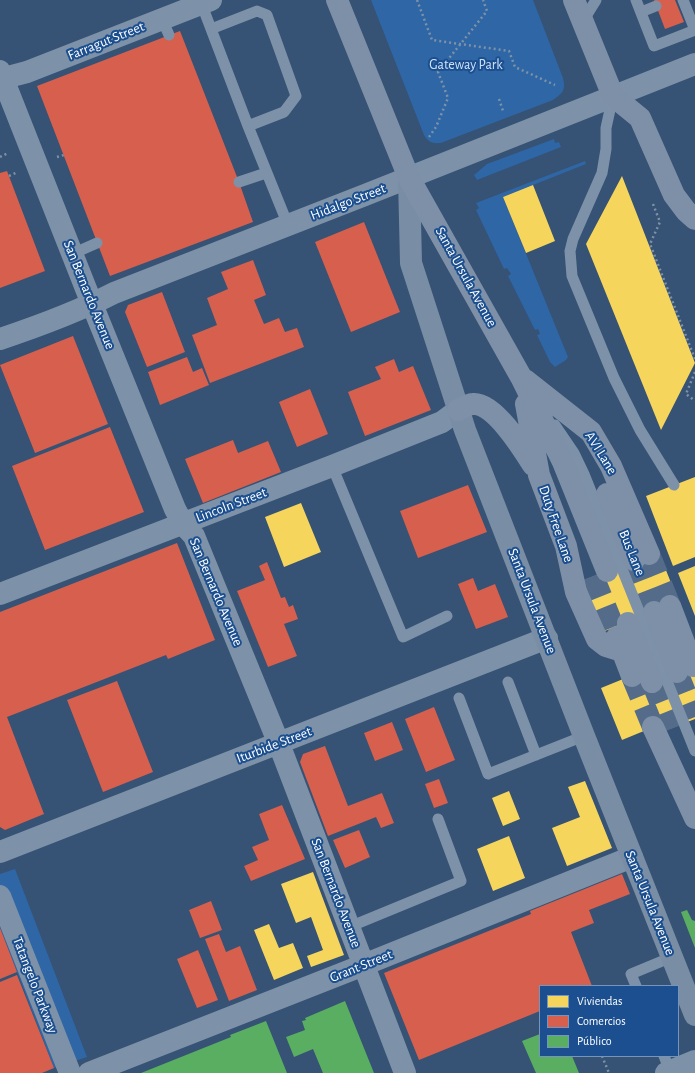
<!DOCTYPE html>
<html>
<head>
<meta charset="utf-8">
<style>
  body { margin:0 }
  #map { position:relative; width:695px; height:1073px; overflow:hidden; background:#365274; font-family:"Alegreya Sans",sans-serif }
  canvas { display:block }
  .legend { position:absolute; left:539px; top:985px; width:140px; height:72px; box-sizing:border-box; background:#1b4f8f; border:1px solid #7695bc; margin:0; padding:5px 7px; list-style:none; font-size:12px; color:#fff }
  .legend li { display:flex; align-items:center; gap:8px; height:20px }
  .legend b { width:20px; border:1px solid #7695bc }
</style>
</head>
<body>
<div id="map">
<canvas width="695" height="1073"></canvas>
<ul class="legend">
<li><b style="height:11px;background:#f6d55c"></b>Viviendas</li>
<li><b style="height:11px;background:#d6604d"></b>Comercios</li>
<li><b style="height:11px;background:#5aae61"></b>Público</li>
</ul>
</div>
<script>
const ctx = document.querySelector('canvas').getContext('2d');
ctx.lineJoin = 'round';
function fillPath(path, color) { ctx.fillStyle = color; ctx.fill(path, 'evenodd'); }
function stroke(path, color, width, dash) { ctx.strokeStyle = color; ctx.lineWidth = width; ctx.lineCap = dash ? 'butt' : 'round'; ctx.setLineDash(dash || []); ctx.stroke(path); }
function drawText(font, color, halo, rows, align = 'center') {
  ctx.font = font + ' "Alegreya Sans",sans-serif'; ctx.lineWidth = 4; ctx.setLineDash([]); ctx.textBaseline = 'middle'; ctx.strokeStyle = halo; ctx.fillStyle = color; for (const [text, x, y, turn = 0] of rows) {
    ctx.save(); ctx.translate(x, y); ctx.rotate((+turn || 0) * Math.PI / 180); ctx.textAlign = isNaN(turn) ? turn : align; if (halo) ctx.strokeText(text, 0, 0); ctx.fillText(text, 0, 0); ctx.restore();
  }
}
const green = new Path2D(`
  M371,0H533L563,78C566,90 563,93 553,100L446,141C437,145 429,144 424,135Z
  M554,139L555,143L559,142L561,147L477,180L474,175L487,164Z
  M585,161L586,164L503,197L568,357L566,360L555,367L550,362L537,335L540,334L538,329L535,330L508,276L511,274L507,268L504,269L476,210L479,208L476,203Z
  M15,869L87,1057L54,1068L0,928V874Z`);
const homes = new Path2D(`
  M622,176L695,363L661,430L586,244Z
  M533,185L555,241L526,253L503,197Z
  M695,477V557L673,566L646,496Z
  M301,503L321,552L284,567L265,517Z
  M658,550L679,603L602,632L582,581Z
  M695,566V616L678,573Z
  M695,665V719L659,733L656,726L622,740L601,688L633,675L638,688Z
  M585,781L612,848L567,866L552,828L580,817L568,787Z
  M509,791L520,819L503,826L492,798Z
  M509,836L525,878L493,891L477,849Z
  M313,872L344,955L311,967L307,956L323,950L311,917L296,923L281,884Z
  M269,924L279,948L293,943L303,968L274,980L254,930Z`);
const shops = new Path2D(`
  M654,0H675L684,22L665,29Z
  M180,31L239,182L253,222L110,276L37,86Z
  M7,171L45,271L0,288V173Z
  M364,222L400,312L351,332L315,242Z
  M253,260L266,295L254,300L264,324L279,318L285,332L297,328L304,347L210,383L192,335L217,325L207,298L228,289L221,272Z
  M162,292L185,352L147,367L125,312L128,305Z
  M73,336L108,424L35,453L0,365Z
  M187,357L193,372L202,368L209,385L160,405L148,372Z
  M394,359L399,372L413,366L431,410L365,436L348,392L381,379L375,367Z
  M310,389L328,434L297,447L279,402Z
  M110,427L144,512L45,550L12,466Z
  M233,440L238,453L268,441L281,472L203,503L185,459Z
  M468,485L487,532L418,558L400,511Z
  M177,543L215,640L168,659L166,655L7,717L44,814L5,830L0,827V612Z
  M267,562L281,598L285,597L289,607L293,605L298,619L284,624L297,656L268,667L237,591L265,580L259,566Z
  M473,578L478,591L495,584L508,617L476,629L458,584Z
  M117,681L153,772L103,792L67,700Z
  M434,707L455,760L426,772L405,719Z
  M392,722L403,750L375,761L364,733Z
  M325,746L348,806L382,793L394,823L381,828L376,817L328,836L300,762L303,754Z
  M439,779L448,803L434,808L425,784Z
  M282,805L305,859L251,881L244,866L258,860L252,847L269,840L259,814Z
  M359,830L370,857L345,868L333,840Z
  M622,874L630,894L589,910L594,923L571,932L592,986H540V1011L419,1060L384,973L531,914L530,911Z
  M211,901L222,930L200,938L189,910Z
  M0,928L17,972L0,979Z
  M219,934L226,952L240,946L257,990L229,1001L205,939Z
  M198,950L218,1000L197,1008L177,959Z
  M17,975L54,1068L42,1073H0V982Z`);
const public = new Path2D(`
  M687,910L692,920L695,921V948L681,912Z
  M345,1001L374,1073H323L313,1049L294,1057L286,1037L305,1030L302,1021L306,1020L305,1018Z
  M266,1021L287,1073H141L231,1037L230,1035Z
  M540,1034V1056H572L579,1073H536L522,1041Z`);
const trunkTunnel = new Path2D(`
  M649,554L670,606
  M634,560L654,612
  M593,576L614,628
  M677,672L695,717
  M632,676L653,727
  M652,682L671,729`);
const path = new Path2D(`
  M417,0L432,40L509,51L515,67L555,85
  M499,99L503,111
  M429,137L436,127L448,98L438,72L487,11L483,0
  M0,157L8,153
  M57,157L64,155
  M9,176L18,172
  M653,204L660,222L650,244L695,359
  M695,372L686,394L695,401
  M602,1056L609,1073`);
const service = new Path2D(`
  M200,0L248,126L288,225
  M636,0L654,46L695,30
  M683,0L695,30
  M641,12L656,6
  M162,19L169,35
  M583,21L596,0
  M211,29L257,11L267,15L296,96L284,112L248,126
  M613,96L606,128V149L602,173L573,239L570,251L572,276L614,378L640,430L674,485
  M239,182L266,173
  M72,254L97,243
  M555,425L574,453L584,474L695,751
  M332,466L403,637L447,616
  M508,682L536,755
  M459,698L488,774L584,736
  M349,927L461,881L438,819
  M636,986L631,974L672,957
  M664,1056L670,1071`);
const minor = new Path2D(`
  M0,71L92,304L175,509L183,524L194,536L279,744L405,1073
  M0,339C39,326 77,312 114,293L365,195L695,64
  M0,594L332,466L442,422L458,410
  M0,852L547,638
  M0,896L70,1073
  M89,1073L351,970L632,857
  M666,1073L695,1061`);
const tertiary = new Path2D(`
  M0,79L27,72L211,0`);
const secondary = new Path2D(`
  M409,178L411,263L465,430L584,736L695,1015`);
const trunk = new Path2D(`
  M337,0L409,178L521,377L563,462L607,571
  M574,0L613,96L640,118L674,195L686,211L695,219
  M525,380L591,432L611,466L649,554
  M526,404L539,475L566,546L576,592L597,639L606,646L622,651
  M458,410C463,408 468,404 473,404C494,402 523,449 533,465
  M607,494L634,560
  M670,606L693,666
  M654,612L677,672
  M628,623L652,682
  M617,637L632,676
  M653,727L695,818`);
const streetNames = [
  ["Farragut Street",106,41,-22],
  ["Hidalgo Street",348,202,-21],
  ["Santa Ursula Avenue",466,277,61],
  ["San Bernardo Avenue",89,295,68],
  ["AVI Lane",601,453,58],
  ["Lincoln Street",231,505,-21],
  ["Duty Free Lane",556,524,71],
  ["Bus Lane",632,553,68],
  ["San Bernardo Avenue",216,592,67],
  ["Santa Ursula Avenue",532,601,69],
  ["Iturbide Street",274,745,-21],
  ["San Bernardo Avenue",336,893,69],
  ["Santa Ursula Avenue",650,903,68],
  ["Grant Street",361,966,-22],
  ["Tatangelo Parkway",35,985,69]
];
const parkNames = [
  ["Gateway Park",466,65]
];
fillPath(green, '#2f66a5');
fillPath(homes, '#f6d55c');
fillPath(shops, '#d6604d');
fillPath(public, '#5aae61');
stroke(trunkTunnel, '#546c89', 22, [22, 11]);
stroke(path, '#7d92a8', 2.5, [2, 3]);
stroke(service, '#7d92a8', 11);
stroke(minor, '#7d92a8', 22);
stroke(tertiary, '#7d92a8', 22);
stroke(secondary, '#798da4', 22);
stroke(trunk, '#7e90a7', 22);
drawText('14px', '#fff', '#1b4f8f', streetNames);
drawText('14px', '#cfe3fa', '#1b4f8f', parkNames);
</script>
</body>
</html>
